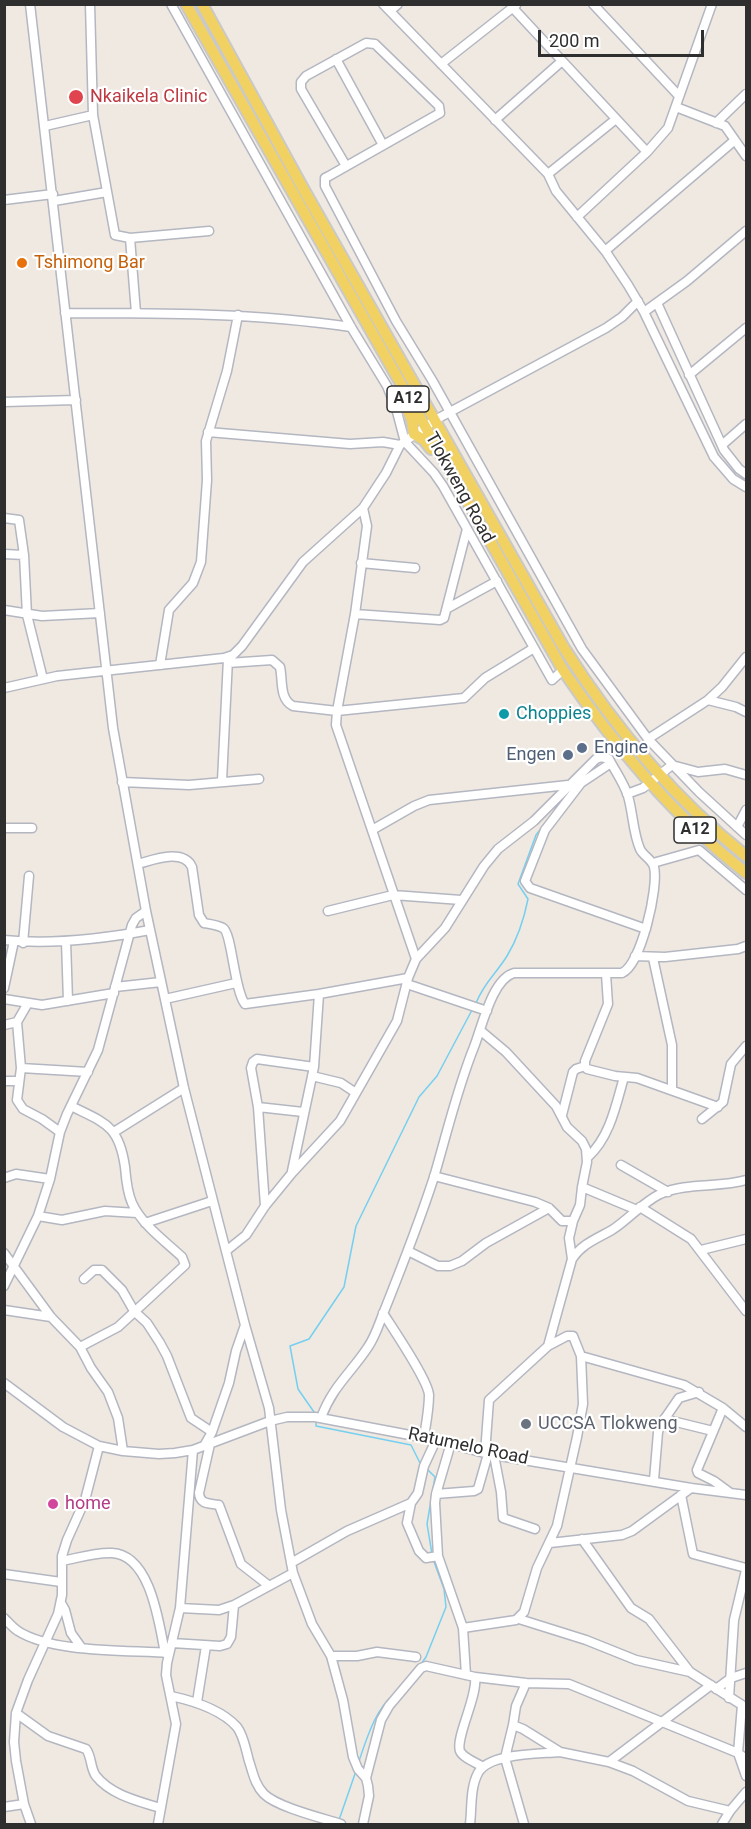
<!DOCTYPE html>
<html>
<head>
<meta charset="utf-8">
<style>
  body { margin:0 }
  #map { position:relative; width:751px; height:1829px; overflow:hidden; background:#efe9e1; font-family:Roboto,sans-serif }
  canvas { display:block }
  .frame { position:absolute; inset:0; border:6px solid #2e2e2e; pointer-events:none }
  .scale { position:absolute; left:538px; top:30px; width:166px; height:27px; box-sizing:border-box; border:3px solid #2e2e2e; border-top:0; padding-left:8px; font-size:18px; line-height:21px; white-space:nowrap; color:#2e2e2e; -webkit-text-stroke:4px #fff; paint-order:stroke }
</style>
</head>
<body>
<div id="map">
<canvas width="751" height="1829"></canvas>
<div class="frame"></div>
<div class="scale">200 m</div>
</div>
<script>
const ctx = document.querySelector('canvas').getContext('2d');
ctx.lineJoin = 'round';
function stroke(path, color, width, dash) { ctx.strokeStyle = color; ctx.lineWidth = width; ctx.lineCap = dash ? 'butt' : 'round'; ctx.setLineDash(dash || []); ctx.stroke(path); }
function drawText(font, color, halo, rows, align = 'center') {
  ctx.font = font + ' Roboto,sans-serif'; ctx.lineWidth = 4.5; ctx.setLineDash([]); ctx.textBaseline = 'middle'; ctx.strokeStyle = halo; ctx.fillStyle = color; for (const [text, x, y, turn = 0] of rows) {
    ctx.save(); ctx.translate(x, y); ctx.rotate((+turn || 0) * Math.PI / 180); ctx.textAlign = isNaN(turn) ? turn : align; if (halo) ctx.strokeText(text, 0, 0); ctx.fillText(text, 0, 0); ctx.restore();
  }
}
const stream = new Path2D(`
  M476,1003C485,981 496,974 507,956C518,938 524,919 528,899L518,884L536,835L570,791
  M314,1412L298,1389L290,1346L309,1339L344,1287L356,1226L419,1097L437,1076L472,1010
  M316,1422V1426L411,1445L420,1463
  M428,1470L435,1477L427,1524L432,1554
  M421,1664L426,1657L446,1607L444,1589L433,1559
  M359,1761C367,1738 375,1710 394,1694
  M339,1820L356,1771`);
const minor = new Path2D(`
  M30,4L113,728L146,911L184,1088L245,1325L269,1408L281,1510L293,1573L312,1624L331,1656L343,1700L353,1757L358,1769L366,1778L368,1786L369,1796L363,1824
  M90,4L93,115
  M171,4L351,327L387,386L396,408L405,442L434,473L443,486L552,680L563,670
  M383,4L548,174L556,191L606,252L628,285L644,312L714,457L733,479L746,487
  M593,4L679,96
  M512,7L647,152
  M390,11L398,4
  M336,59L383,145
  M441,64L516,5
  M676,107L725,126L746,156
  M495,120L562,61
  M716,123L746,94
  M45,126L93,115L115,235L130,238L209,231
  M346,166L301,89V82L306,76L366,43L375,44L439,106L440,113L329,176L325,178V186L396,321L432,380L582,649L648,739L699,792L746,835
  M548,174L616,119
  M4,200L53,194
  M54,201L107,192
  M577,217L647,152L668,128L712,4
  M130,238L136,313
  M605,251L735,140
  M657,303L724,450L739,469L746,474
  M644,312L687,281L746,231
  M65,313C161,313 256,313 351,327
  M689,375L746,328
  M4,402L76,400
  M208,432L350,444L383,442L400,445
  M722,445L746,424
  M363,508L367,526L355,614L337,711L336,725L416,959
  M4,518L19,520L24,555
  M4,554L24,555L27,615L43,679
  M361,563L415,568
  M448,608L497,581
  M4,610L42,616L100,613
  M355,614L440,620L444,618L467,529
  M228,663L272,660L280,667C283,680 279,699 293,706L337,711L464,698L485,678L534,648
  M160,665L169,610L193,583L201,562L207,480L206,441L227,371L238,315
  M4,688L57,676L224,658L233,655L242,646L303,562L363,508L386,473L400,445L435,420L606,328L622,317L638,301
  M708,700L736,707L746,712
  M648,739L708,700L722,687L746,657
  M611,763L581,783L545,830L525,881L530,888L646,929
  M222,781L228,659
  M122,782L189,785L259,779
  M627,794L643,788L672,765L698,772L725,769L746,775
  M737,827L746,810
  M4,828H32
  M372,830L414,806L429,800L568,785
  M653,863L699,850L746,890
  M138,864C153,860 183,848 192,867L199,915L204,923C210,924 218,925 223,928C232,933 234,990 245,1004L319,994L408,978
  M328,911L393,895L461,900
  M4,940C53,945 102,939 150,930
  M66,941L68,1001
  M23,943L29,876
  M635,956L665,957L738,949L746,946
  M653,958L672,1045V1090
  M407,984L487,1011
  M115,987L161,982
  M4,988L14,941
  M4,999L42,1005L114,993
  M165,999L236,983
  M28,1003L17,1022L21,1068L17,1100L23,1109L42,1119L60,1132
  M4,1025L17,1022
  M481,1031L506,1052L556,1106L567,1127L582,1141L586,1149L587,1162L582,1187L580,1205L573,1221L569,1238L572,1259
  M585,1066L587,1069L615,1076L637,1078L718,1107
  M585,1066V1061L608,1004L606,974
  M21,1068L88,1072
  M312,1076L341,1083L356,1093
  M4,1081H19
  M71,1106C105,1123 119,1125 125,1167C126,1179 127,1192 132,1203C142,1225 165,1241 182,1257L185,1265L118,1327L80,1347
  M258,1107L303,1112
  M562,1115L573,1072L576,1069L585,1066
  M702,1119L723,1102L731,1064L746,1046
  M114,1132L184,1088
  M588,1157C610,1137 616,1105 624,1077
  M621,1165L668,1192
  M292,1171L314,1067L319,994
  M434,1176L535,1202L549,1208L562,1221H573
  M4,1178L16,1174L50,1179
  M582,1187L637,1210
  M265,1206L258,1107L251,1068L253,1062L257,1059L314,1067
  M640,1207L691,1239L746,1311
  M38,1216L62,1220L105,1211L137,1213
  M145,1223L212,1201
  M701,1250L746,1239
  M226,1251L246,1235L265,1206L292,1173L340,1121L397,1021L408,978L416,959L445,928L484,866L498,849L534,821L596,759L601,757L609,759C615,771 624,783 628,796C633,813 633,833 640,849C643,856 652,859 654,867C659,887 641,965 622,973H514C492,979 482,1027 474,1047C457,1089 447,1133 434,1177C419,1223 401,1269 383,1314C379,1324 375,1337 368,1347C351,1373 332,1387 321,1418
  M408,1251L438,1266H450L462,1261L486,1243L549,1208
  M4,1253L51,1317L80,1347L91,1368L108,1392L118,1418L123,1451
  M84,1279L94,1270H102L122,1290L134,1311L147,1323L160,1343L167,1356L191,1418L212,1432L204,1446
  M4,1286L38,1216L50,1179L60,1132L67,1114L98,1050L132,925L136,918L146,911
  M4,1310L51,1317
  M383,1313C393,1329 428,1380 429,1395C429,1409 426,1424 424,1437
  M548,1346L567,1336H573L581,1356L684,1385L723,1408L746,1427
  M4,1383L63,1427L99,1446L123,1451L159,1454L175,1453L193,1450L270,1421L287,1417H315L436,1440L488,1454L691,1488L746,1495
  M723,1408L697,1470L698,1473L714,1481L729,1492
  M664,1419L713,1431
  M212,1432L229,1383L236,1351L245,1325
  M451,1443L436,1494L435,1503L438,1556L463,1628L466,1675
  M210,1444L199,1493C200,1505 209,1503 219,1505L241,1564L268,1585
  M485,1453L489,1400L548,1346L572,1259C582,1244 596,1239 612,1230C629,1219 642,1203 660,1194C687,1182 719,1188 746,1180
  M494,1455L501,1492L503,1518L535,1529
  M654,1480L658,1432L661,1424L679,1398L699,1392
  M436,1494L474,1491L478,1489L488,1454
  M681,1495L693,1554L746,1568
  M411,1503L407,1523L419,1551L426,1558L438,1556
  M582,1539L631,1608L649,1619L690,1672L742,1705L738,1753L746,1776
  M550,1543L622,1535L632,1531L691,1488
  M62,1561C78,1558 96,1552 112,1553C151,1555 159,1624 165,1653
  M291,1563L347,1531L411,1503L418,1493L424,1466L436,1440
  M4,1574L61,1582
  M61,1603L65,1610L71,1633L81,1647
  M180,1608L219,1610L234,1605L293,1573
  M4,1618C9,1623 13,1628 18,1631C52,1653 128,1650 169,1653
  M519,1619L586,1640L636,1660L690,1672
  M463,1628L516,1620L524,1612L537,1568L557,1526L577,1437L583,1404L581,1356
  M172,1643L220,1646L227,1644L231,1637L234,1605
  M331,1656H357L377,1652L416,1657
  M475,1677C478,1696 455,1738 460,1751C463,1758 477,1763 483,1767
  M526,1683L516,1706L513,1725L523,1729L560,1752L609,1762L633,1771L688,1801L730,1811
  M716,1689L731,1678L746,1673
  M171,1696C194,1701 221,1709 237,1727C244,1736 246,1751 249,1761C253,1773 255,1785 264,1794C277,1807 322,1818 341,1824
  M729,1698L734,1620L746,1570
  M197,1702L206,1646
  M16,1713L48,1736L86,1749C92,1757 90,1768 96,1776C111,1795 138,1801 160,1808
  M513,1725L505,1758L524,1824
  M609,1762L711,1685
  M366,1778L381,1720L389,1706L421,1668L426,1666L475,1677L526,1683L569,1684L738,1753L746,1759
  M4,1807L24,1804
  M31,1824L24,1804L16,1761L14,1742L16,1713L28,1680L58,1614L62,1595V1556L67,1540L85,1500L99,1446
  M158,1824L176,1724L166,1675L167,1663L180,1608L193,1450
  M470,1824C472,1808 470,1788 478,1773C489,1753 539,1754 559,1752
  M722,1824L730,1811L746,1792`);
const major = new Path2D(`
  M186,4L563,670C615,746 673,816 746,873
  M202,4L304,190L564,648C614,727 673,798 746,856
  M407,408L412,420L414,434L424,440L431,449`);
const markers = [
  [76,97,8,"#e0444e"],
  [22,263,6,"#e8710a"],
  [504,714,6,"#0f9aa8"],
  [582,748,6,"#5c6f8a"],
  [568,755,6,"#5c6f8a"],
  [526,1424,6,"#6b7280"],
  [53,1504,6,"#d1479c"]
];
const shields = [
  [408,399,42],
  [695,830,42]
];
const shieldNames = [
  ["A12",408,399],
  ["A12",695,830]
];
const healthNames = [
  ["Nkaikela Clinic",90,97]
];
const foodNames = [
  ["Tshimong Bar",34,263]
];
const streetNames = [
  ["Tlokweng Road",459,488,61],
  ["Ratumelo Road",468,1447,12]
];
const cultureNames = [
  ["Choppies",516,714]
];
const serviceNames = [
  ["Engine",594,748],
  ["Engen",556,755,"right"]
];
const worshipNames = [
  ["UCCSA Tlokweng",538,1424]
];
const hotelNames = [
  ["home",65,1504]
];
stroke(stream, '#75cff0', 1.5);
stroke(minor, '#b4b7c1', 11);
stroke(major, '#c9c9c9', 14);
stroke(minor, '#fff', 8);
stroke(major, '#f2d163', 10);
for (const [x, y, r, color] of markers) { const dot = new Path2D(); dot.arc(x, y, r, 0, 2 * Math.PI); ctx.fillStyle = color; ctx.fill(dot); stroke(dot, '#fff', 2); }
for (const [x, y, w] of shields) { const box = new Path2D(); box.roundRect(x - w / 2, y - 13, w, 26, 4.5); ctx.fillStyle = '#fff'; ctx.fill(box); stroke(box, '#2e2e2e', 1.5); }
drawText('bold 16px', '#2e2e2e', null, shieldNames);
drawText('18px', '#be3a42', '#fff', healthNames, 'left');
drawText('18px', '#c56008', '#fff', foodNames, 'left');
drawText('18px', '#2e2e2e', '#fff', streetNames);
drawText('18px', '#0d838f', '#fff', cultureNames, 'left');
drawText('18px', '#4e5e75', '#fff', serviceNames, 'left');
drawText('18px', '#5b616d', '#fff', worshipNames, 'left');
drawText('18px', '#b23c85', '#fff', hotelNames, 'left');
</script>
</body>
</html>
